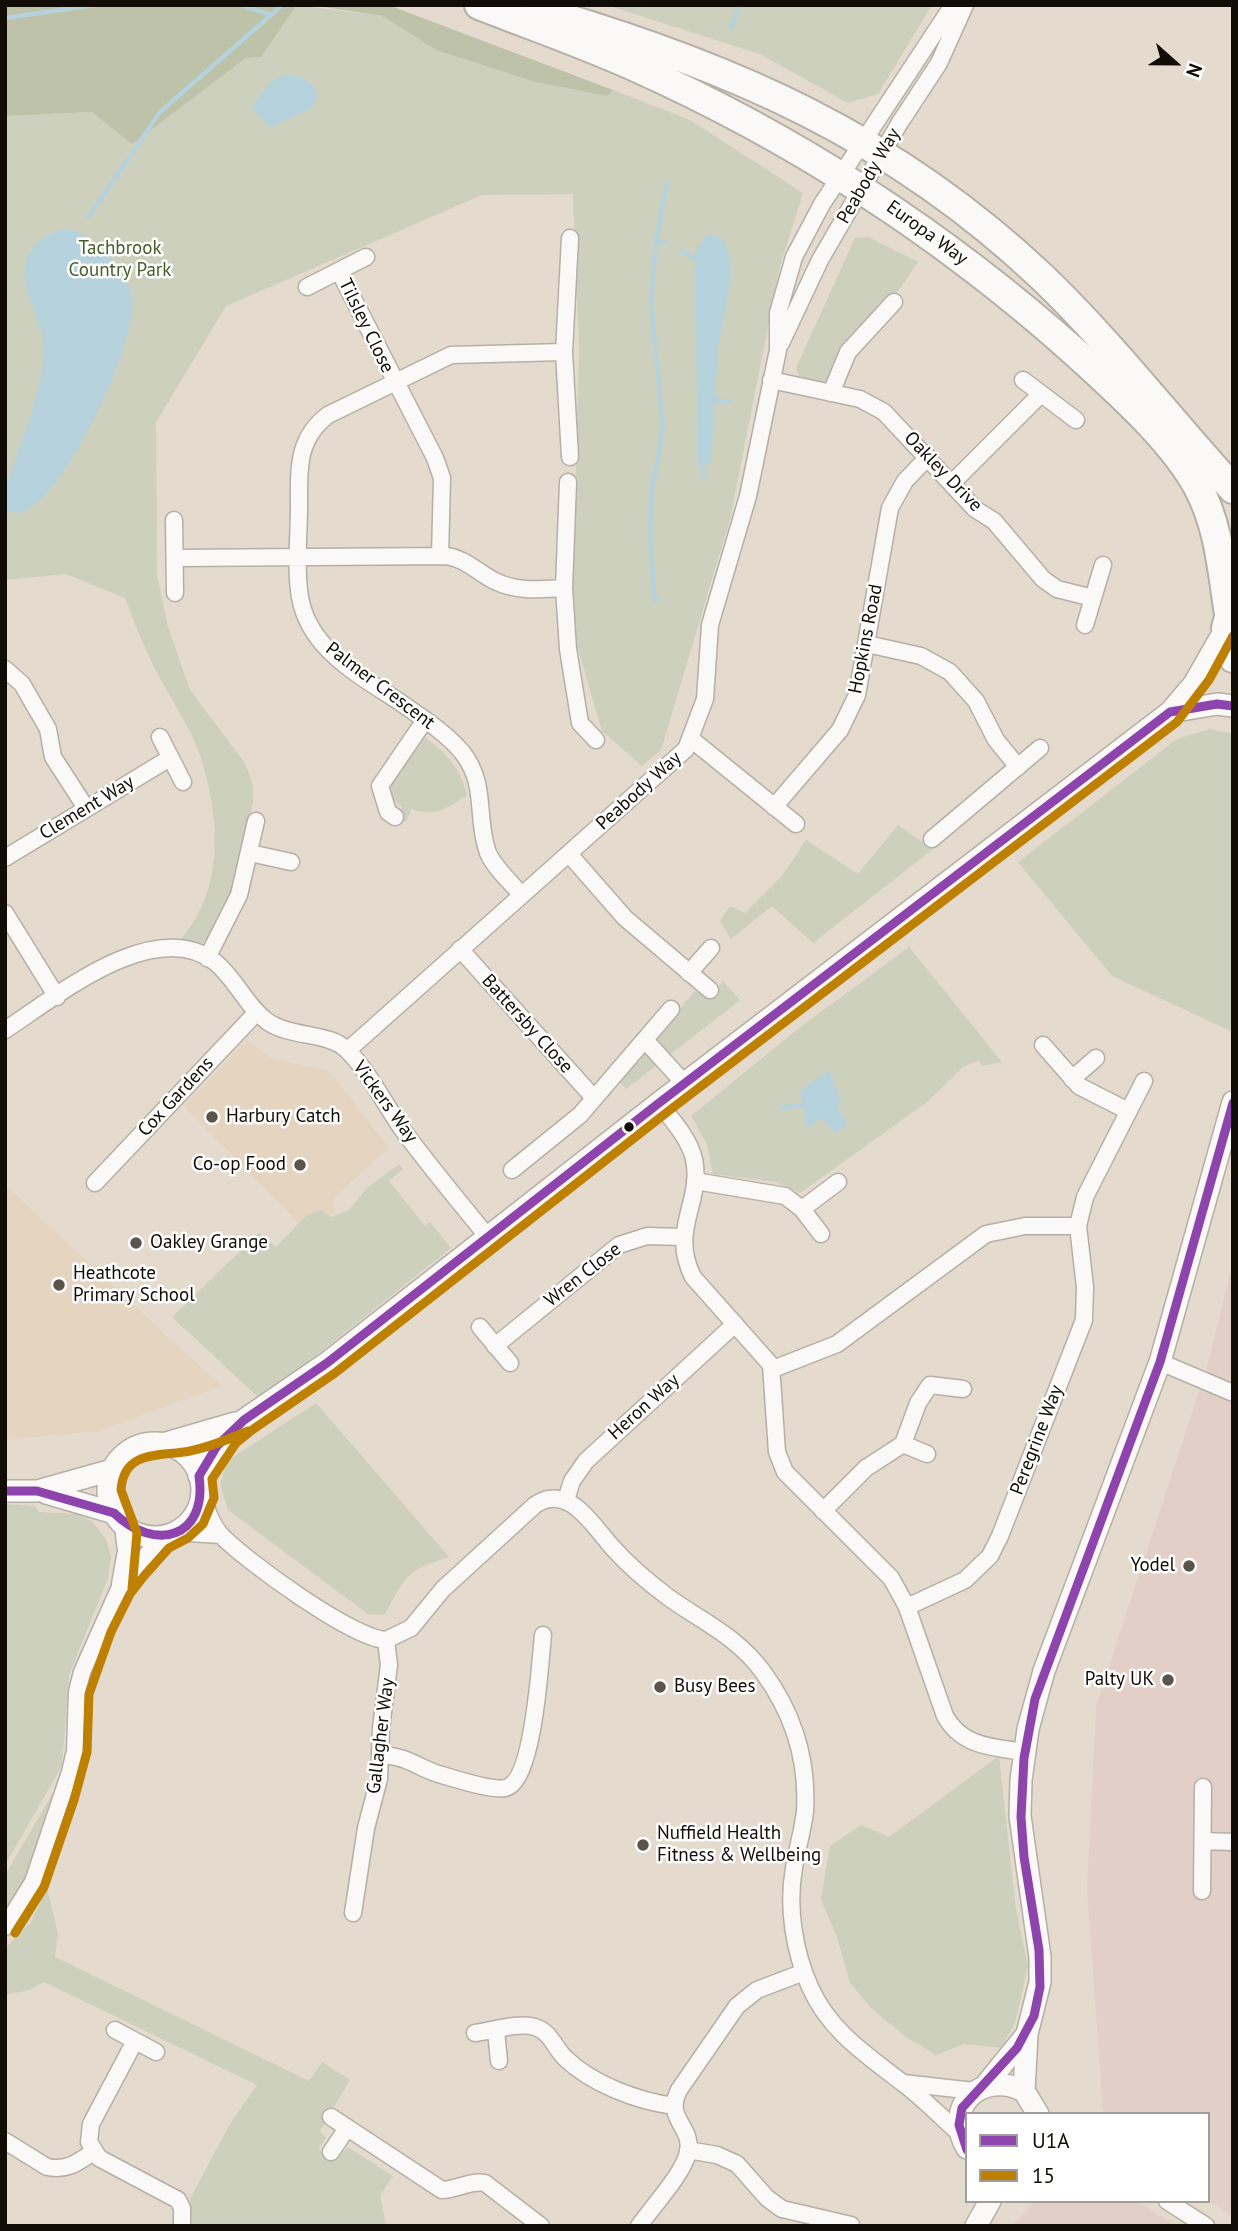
<!DOCTYPE html>
<html>
<head>
<meta charset="utf-8">
<style>
  body { margin:0 }
  #map { position:relative; width:1238px; height:2231px; overflow:hidden; background:#e4dace; font-family:"PT Sans",sans-serif }
  canvas { display:block }
  .frame { position:absolute; inset:0; border:7px solid #110c05; pointer-events:none }
  .legend { position:absolute; left:965px; top:2112px; width:245px; height:91px; box-sizing:border-box; background:#fff; border:2px solid #a09e9b; margin:0; padding:9px 12px; list-style:none; font-size:21px; color:#110c05 }
  .legend li { display:flex; align-items:center; gap:14px; height:35px }
  .legend b { width:35px; border:2px solid #a09e9b }
  .north { position:absolute; left:1140px; top:28px; width:70px; height:70px; -webkit-text-stroke:5px #fff; paint-order:stroke; rotate:111deg; font-size:19px; font-weight:700; line-height:28px; text-align:center; color:#110c05 }
  .north::after { content:''; display:block; margin:auto; width:24px; height:32px; background:#110c05; clip-path:polygon(50% 0,100% 100%,50% 72%,0 100%) }
</style>
</head>
<body>
<div id="map">
<canvas width="1238" height="2231"></canvas>
<div class="frame"></div>
<ul class="legend">
<li><b style="height:9px;background:#8e44ad"></b>U1A</li>
<li><b style="height:9px;background:#be8001"></b>15</li>
</ul>
<div class="north">N</div>
</div>
<script>
const ctx = document.querySelector('canvas').getContext('2d');
ctx.lineJoin = 'round';
function fillPath(path, color) { ctx.fillStyle = color; ctx.fill(path, 'evenodd'); }
function stroke(path, color, width, dash) { ctx.strokeStyle = color; ctx.lineWidth = width; ctx.lineCap = dash ? 'butt' : 'round'; ctx.setLineDash(dash || []); ctx.stroke(path); }
function drawText(font, color, halo, rows, align = 'center') {
  ctx.font = font + ' "PT Sans",sans-serif'; ctx.lineWidth = 5; ctx.setLineDash([]); ctx.textBaseline = 'middle'; ctx.strokeStyle = halo; ctx.fillStyle = color; for (const [text, x, y, turn = 0] of rows) {
    ctx.save(); ctx.translate(x, y); ctx.rotate((+turn || 0) * Math.PI / 180); ctx.textAlign = isNaN(turn) ? turn : align; if (halo) ctx.strokeText(text, 0, 0); ctx.fillText(text, 0, 0); ctx.restore();
  }
}
const built = new Path2D(`
  M247,1040L272,1059L329,1071L389,1148L337,1195L333,1202L335,1211L330,1215L321,1210L314,1212L299,1223L184,1106Z
  M5,1185L221,1386L99,1431L5,1440Z`);
const industrial = new Path2D(`
  M1233,1263V2216L1208,2201V2114H1106L1103,2110L1087,1889L1096,1707L1207,1367Z
  M1035,2201H1135L1177,2226H1012Z`);
const green = new Path2D(`
  M297,5L382,16L436,50L606,96L613,90L690,120L803,193L780,266L730,519L661,750L642,766L602,731L572,628L579,347L573,194L482,195L226,306L156,422L157,576L168,627L190,690L245,763L253,785V803L231,897L210,937L200,944L180,940C225,890 220,818 201,758C191,727 169,697 154,667C143,645 134,621 125,598L66,574L5,580V116L92,112L132,143L246,58L261,57Z
  M606,5H932L878,94L848,103L760,54Z
  M868,237L918,262L849,363L838,389L799,376L796,368L855,238Z
  M1210,729L1233,734V1032L1112,976L1018,862L1177,739Z
  M421,735C445,751 460,767 467,795C450,807 433,818 412,809L406,822L397,817L402,807L391,798L387,784Z
  M898,825L933,849L813,943L772,906L731,939L720,921L730,906L745,913L782,876L806,840L858,874Z
  M909,947L1002,1062L982,1066L979,1060L963,1067L927,1102L800,1193L776,1182L713,1174L707,1144L691,1116L798,1029Z
  M723,981L740,1000L626,1089L619,1080L695,991L709,999Z
  M399,1164L403,1169L389,1181L425,1226L430,1222L451,1248L294,1373L258,1397L172,1317L259,1233L276,1247L307,1215L321,1210L331,1217L349,1210L367,1188Z
  M316,1403L449,1557C407,1570 405,1576 385,1615L368,1614L228,1510L220,1484L227,1461Z
  M5,1504L35,1506L39,1512L77,1514L92,1521L106,1539L111,1557L108,1578L69,1675L62,1766L5,1865Z
  M999,1756L1016,1910L1028,1966L1015,2023L1001,2048L964,2044L936,2055L906,2037L872,2009L850,1983L837,1937L821,1899L830,1846L861,1825L889,1837Z
  M53,1793L26,1879L5,1914V1875Z
  M47,1888L58,1934L55,1957L309,2081L322,2062L350,2080L320,2131L326,2138L318,2149L337,2160L348,2147L393,2176L380,2196L386,2226H192L190,2199L230,2124L257,2085L44,1982L29,1990L5,1995V1948L31,1922Z`);
const forest = new Path2D(`
  M5,5H297L261,57L246,58L132,144L92,112L5,116Z
  M311,5H388L613,90L607,96L536,82L436,50L382,16Z`);
const water = new Path2D(`
  M282,75C298,74 310,78 318,94L313,107L271,128L251,108L268,84Z
  M68,228C95,239 126,266 132,297C142,339 42,550 5,507V494C17,447 40,403 44,353C46,322 16,290 27,258C34,240 51,232 68,228Z
  M708,234L722,238L730,255L731,279L718,347L711,462L698,466L695,251Z
  M829,1070L841,1102L836,1107L848,1123L836,1134L821,1117L807,1129L800,1091Z`);
const stream = new Path2D(`
  M241,5L271,15L282,5
  M5,18L95,5
  M731,28L739,5
  M88,218L160,112L271,15
  M656,240L666,243
  M682,251L696,260
  M715,400L730,402
  M704,477V464
  M655,602L650,542L651,496L663,427L651,303L656,240L667,183
  M781,1108L803,1105`);
const minor = new Path2D(`
  M339,271L435,458L442,478L440,556
  M307,287L366,257
  M781,343L820,260L899,124L939,63L965,5
  M771,380L860,399L884,412L975,509L994,521L1043,579L1057,589L1093,598
  M1023,380L1076,420
  M831,393L848,352L894,302
  M570,457L564,352L570,238
  M568,482L564,588L568,649L580,723L596,740
  M952,483L1040,395
  M174,520L175,593
  M175,558L447,556C467,559 479,574 497,582C518,592 542,589 564,588
  M1085,625L1103,565
  M867,644L921,656L950,672L976,701L996,740L1018,767
  M5,669L22,684L48,729L53,757L86,808
  M160,737L183,782
  M691,739L796,824
  M774,807L840,730L857,695L890,508L905,481L928,457
  M395,817L388,812L380,786L425,720
  M932,839L1040,748
  M250,853L291,862
  M569,854L625,918L710,990
  M5,858L170,758
  M521,894C510,882 495,868 488,853C475,817 488,785 462,752C446,733 424,719 404,705C363,677 309,651 300,597C295,568 299,536 299,507C299,471 296,439 328,415L451,355L564,352
  M5,913L57,997
  M460,949L594,1098
  M207,958L239,895L256,821
  M689,973L711,948
  M5,1030C56,997 154,915 215,962C236,979 246,1006 268,1022C292,1038 329,1032 347,1050C370,1073 386,1107 405,1133C431,1168 460,1203 488,1237
  M645,1040L685,1084
  M1043,1045L1079,1086L1128,1111
  M348,1050L686,749L705,699L710,625L748,496L778,350V313L794,257L822,204L953,5
  M1072,1079L1096,1058
  M659,1103C672,1120 689,1138 694,1159C703,1203 669,1229 693,1277L771,1365L777,1452L785,1472L891,1578L907,1607L945,1716C962,1747 993,1747 1024,1752
  M512,1170L580,1115L671,1009
  M695,1181L785,1196L802,1209L821,1234
  M95,1183L257,1012
  M802,1209L838,1182
  M1078,1226L1085,1197L1144,1081
  M480,1327L510,1363
  M495,1346L619,1245L647,1236L683,1237
  M1160,1362L1233,1393
  M773,1369L837,1344L986,1234L1025,1226H1078L1085,1287L1084,1320L1000,1536L990,1556L965,1580L907,1607
  M903,1444L927,1454
  M202,1495C206,1509 211,1523 220,1534C244,1560 353,1639 386,1640
  M566,1500L572,1481L586,1461L735,1324
  M823,1511L866,1468L903,1444L918,1403L930,1385L963,1389
  M174,1532L221,1535
  M120,1584L126,1551L123,1525
  M381,1755C412,1757 416,1768 442,1775C455,1779 493,1791 505,1788C534,1782 540,1662 543,1635
  M1203,1841L1233,1842
  M1202,1891L1203,1787
  M353,1913L366,1828L379,1779L381,1728L389,1665L386,1640L411,1628L443,1589L535,1505C568,1482 593,1526 613,1548C629,1566 648,1582 668,1597C701,1621 738,1637 763,1672C793,1713 808,1760 805,1811C803,1830 797,1849 794,1868C787,1907 794,1951 810,1987C830,2032 867,2055 904,2084C924,2099 941,2117 960,2134
  M5,1927L33,1882L70,1772L75,1751L77,1692L82,1672L120,1587L161,1538
  M115,2030L156,2052
  M496,2031L499,2061
  M475,2033C492,2031 518,2022 535,2027C551,2032 554,2047 565,2058C592,2084 637,2101 674,2106
  M135,2041L91,2124L89,2142L99,2158L178,2200L182,2208V2226
  M903,2083L974,2091
  M331,2117L442,2190C457,2190 470,2180 485,2183L541,2226
  M5,2141L47,2167C67,2171 77,2163 93,2152
  M688,2150L717,2155L737,2164L767,2198L782,2209L851,2225
  M331,2152L347,2128
  M1167,2201L1206,2226
  M639,2226C652,2207 684,2173 688,2152C693,2125 664,2120 679,2090L737,2006L757,1990L804,1972`);
const tertiary = new Path2D(`
  M1170,712L1217,704L1233,706
  M108 1490a47 47 0 1 1 94 0a47 47 0 1 1-94 0Z
  M166,1443L235,1423
  M199,1476L217,1446L244,1420L327,1363L659,1103L1170,712L1194,684L1226,628
  M5,1491H37L112,1470
  M46,1493L114,1513
  M985,2086L1027,2034
  M1024,2091L1027,2034L1040,1982V1957L1020,1816L1021,1780L1028,1729L1044,1671L1160,1362L1233,1102
  M967,2148C942,2105 983,2070 1024,2091L1038,2114
  M976,2226L990,2201`);
const trunk = new Path2D(`
  M479,5C530,25 582,43 631,65C795,138 944,235 1077,354C1117,391 1172,439 1198,487C1219,526 1222,570 1229,614
  M538,10C731,66 894,137 1042,277C1111,343 1169,419 1233,489
  M1233,603L1226,628L1233,658`);
const bus1 = new Path2D(`
  M199,1476L217,1446L244,1420L327,1363L659,1103L1170,712L1217,704L1233,706
  M5,1491H37L114,1513
  M114,1513C155,1553 208,1538 199,1476
  M967,2150L959,2125L962,2108L1017,2048L1034,2016L1040,1987L1039,1950L1024,1857L1021,1817L1024,1758L1035,1699L1160,1362L1233,1103`);
const bus2 = new Path2D(`
  M132,1589L137,1533L121,1490C124,1449 160,1457 190,1451C210,1447 229,1439 248,1431
  M15,1933L44,1887L74,1800L87,1752L89,1694L111,1632L130,1594L144,1576L169,1548L188,1538L203,1524L214,1498L212,1479L236,1443L252,1430L335,1373L666,1113L1177,722L1209,680L1233,636`);
const markers = [
  [212,1117,7,"#5b544b"],
  [629,1127,6,"#110c05"],
  [300,1165,7,"#5b544b"],
  [136,1243,7,"#5b544b"],
  [59,1285,7,"#5b544b"],
  [1189,1566,7,"#5b544b"],
  [1168,1680,7,"#5b544b"],
  [660,1687,7,"#5b544b"],
  [643,1845,7,"#5b544b"]
];
const streetNames = [
  ["Peabody Way",869,176,-60],
  ["Europa Way",927,233,36],
  ["Tilsley Close",366,326,64],
  ["Oakley Drive",943,472,46],
  ["Hopkins Road",866,639,-79],
  ["Palmer Crescent",380,686,37],
  ["Peabody Way",639,791,-42],
  ["Clement Way",87,808,-31],
  ["Battersby Close",527,1024,48],
  ["Cox Gardens",176,1097,-47],
  ["Vickers Way",385,1102,54],
  ["Wren Close",583,1275,-38],
  ["Heron Way",644,1407,-42],
  ["Peregrine Way",1037,1440,-69],
  ["Gallagher Way",381,1736,-83]
];
const parkNames = [
  ["Tachbrook",120,249],
  ["Country Park",120,271]
];
const poiNames = [
  ["Harbury Catch",226,1117],
  ["Co-op Food",286,1165,"right"],
  ["Oakley Grange",150,1243],
  ["Heathcote",73,1274],
  ["Primary School",73,1296],
  ["Yodel",1175,1566,"right"],
  ["Palty UK",1154,1680,"right"],
  ["Busy Bees",674,1687],
  ["Nuffield Health",657,1834],
  ["Fitness & Wellbeing",657,1856]
];
fillPath(built, '#e5d4c0');
fillPath(industrial, '#e2cfc8');
fillPath(green, '#cdd0bd');
fillPath(forest, '#bdc2a9');
fillPath(water, '#b6d2dc');
stroke(stream, '#b6d2dc', 4.5);
stroke(minor, '#b6afa5', 19);
stroke(tertiary, '#b6afa5', 24);
stroke(trunk, '#b6afa5', 32);
stroke(minor, '#fbf9f8', 16);
stroke(tertiary, '#fbf9f8', 21);
stroke(trunk, '#fbf9f8', 28);
stroke(bus1, '#8e44ad', 9);
stroke(bus2, '#be8001', 9);
for (const [x, y, r, color] of markers) { const dot = new Path2D(); dot.arc(x, y, r, 0, 2 * Math.PI); ctx.fillStyle = color; ctx.fill(dot); stroke(dot, '#fff', 2.5); }
drawText('19px', '#110c05', '#fff', streetNames);
drawText('19px', '#465d28', '#fff', parkNames);
drawText('19px', '#110c05', '#fff', poiNames, 'left');
</script>
</body>
</html>
